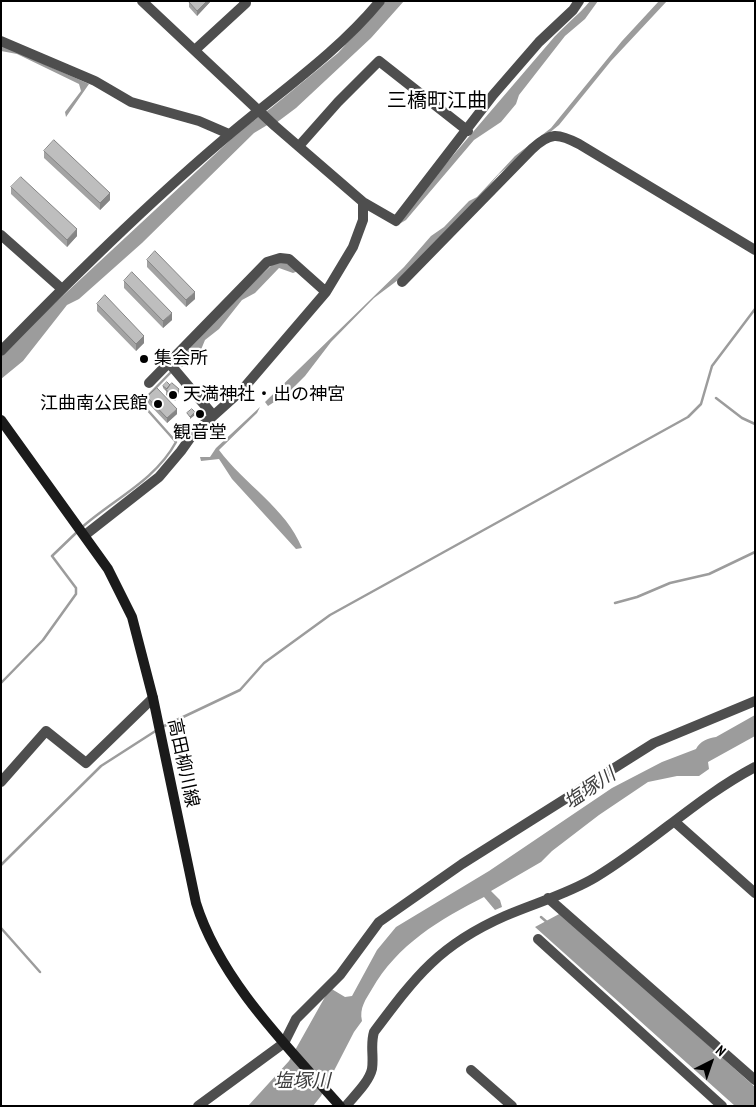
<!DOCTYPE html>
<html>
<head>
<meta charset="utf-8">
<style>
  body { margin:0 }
  #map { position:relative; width:756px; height:1107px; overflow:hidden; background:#fff; font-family:"PT Sans Narrow",sans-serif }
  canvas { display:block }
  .frame { position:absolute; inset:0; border:2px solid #000; pointer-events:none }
  .north { position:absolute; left:686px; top:1037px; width:50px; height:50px; -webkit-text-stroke:4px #fff; paint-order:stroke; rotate:41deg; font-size:14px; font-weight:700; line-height:20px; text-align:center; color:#000 }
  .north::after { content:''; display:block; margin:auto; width:18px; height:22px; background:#000; clip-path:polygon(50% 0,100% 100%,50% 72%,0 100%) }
</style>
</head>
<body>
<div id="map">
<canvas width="756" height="1107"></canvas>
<div class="frame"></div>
<div class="north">N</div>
</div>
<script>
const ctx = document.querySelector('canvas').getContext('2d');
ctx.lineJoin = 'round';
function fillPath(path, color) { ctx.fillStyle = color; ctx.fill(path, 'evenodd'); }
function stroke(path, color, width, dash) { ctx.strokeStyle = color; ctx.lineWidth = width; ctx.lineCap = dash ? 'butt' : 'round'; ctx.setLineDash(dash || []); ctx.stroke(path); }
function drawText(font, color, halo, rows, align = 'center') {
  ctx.font = font + ' "PT Sans Narrow","Noto Sans JP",sans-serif'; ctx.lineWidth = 4.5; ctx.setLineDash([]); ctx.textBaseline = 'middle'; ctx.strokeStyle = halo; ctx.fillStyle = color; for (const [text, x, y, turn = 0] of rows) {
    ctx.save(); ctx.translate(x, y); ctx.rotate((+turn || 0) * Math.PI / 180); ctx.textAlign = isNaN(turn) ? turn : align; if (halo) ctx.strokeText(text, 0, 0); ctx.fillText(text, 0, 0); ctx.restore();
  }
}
const water = new Path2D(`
  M386,1H404L371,38L296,108L276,123L274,121L254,133L142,243L79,299L67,305L23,361L1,379V357L26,330L241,130L271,108L338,53Z
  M590,1H598L585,19L565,36L519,95L516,104L501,122L474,140L406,220L401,223L403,215C451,157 501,99 550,42C562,27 578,16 590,1Z
  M659,1H667L611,61L559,125L499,174L475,202L398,280L374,298L331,342L305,376L288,393L268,406L265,402L404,267L431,236L444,227L469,201L477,197L515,156L551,128L622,41Z
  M1,45L89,84L66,117L65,112L81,91L79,84L17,54L1,51Z
  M286,261L298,271L293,273L279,268L255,293L242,300L219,329L205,340L198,357L182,367L176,363L240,295L274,263Z
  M260,407L257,413L219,450C244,484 286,508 302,548L296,549L232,479L219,459L201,461L200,457H210L216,448Z
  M755,715V736L708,762L709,769L699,776H677L648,782L599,815L552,851L541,862L491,891L500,900L502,907L495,910L484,897C440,919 397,945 372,989C366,999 359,1008 362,1021L354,1032L321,1096L313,1106H248L289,1061L330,988L345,997L352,996L377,950L396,927L489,871L612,788L662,762L696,749C700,741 708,738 716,737Z
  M561,913L755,1087V1106H735L535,927Z`);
const stream = new Path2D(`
  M716,398L742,418L755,424
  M81,528C112,500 155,481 176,442L144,406L143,401L172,371
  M615,603L637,597L670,583L709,574L755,552
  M1,683L43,640L76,594V588L52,556L77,532
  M162,727L240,690L264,663L330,615L688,417L701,404L712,366L755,309
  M1,865L101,766L157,730
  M541,917L548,923
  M1,928L40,972`);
const minor = new Path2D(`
  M1,41L95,81L131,102L199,121L229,134
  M196,49L246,3L244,1
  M299,146L338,102L379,61L468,131
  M363,202L396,221L493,95L539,42L573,10L579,1
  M1,235L62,289
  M402,282L532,149C550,132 558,133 579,144L755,250
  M1,351C74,276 149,202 230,134C281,91 337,53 380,1
  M169,363L213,415
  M149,383L267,262L280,258L289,259L326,292
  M85,535L159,477L181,451L193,434L242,390L326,292L353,247L363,220V202L275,126L142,1
  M1,782L46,731L86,763L153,698
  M675,822L755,893
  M548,898L755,1080
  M538,939L722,1106
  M471,1070L512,1106
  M198,1106L284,1043L296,1019L340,975L379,922L462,864L654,743L755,701
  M346,1106C355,1095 369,1082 372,1069C374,1056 370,1045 374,1032C416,976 439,945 505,916C535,903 568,894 596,877C651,844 698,797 755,767`);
const secondary = new Path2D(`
  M1,420L108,569L132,617L153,698L196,903C220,980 287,1046 340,1106`);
const wall = new Path2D(`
  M211,1L197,16L189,7V2Z
  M44,151L110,200L100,210L44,158Z
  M11,187L77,236L67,247L11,194Z
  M147,260L195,299L186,307L147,267Z
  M124,281L172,320L163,328L124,288Z
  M97,304L144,343L136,351L97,311Z
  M163,386L179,394L175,401L166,395V391L163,388Z
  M147,397L177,414L167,423L147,402Z`);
const shadedWall = new Path2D(`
  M207,1H211L197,16V11Z
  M110,193V200L100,210V203Z
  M77,229V236L67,247V240Z
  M195,292V299L186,307V300Z
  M172,313V320L163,328V321Z
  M144,336V343L136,351V344Z
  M179,389V394L175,401V396Z
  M177,409V414L167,423V418Z
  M195,412V415L190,419V417Z`);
const building = new Path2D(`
  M190,1H207L197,11L189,2Z
  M54,140L110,193L100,203L44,151Z
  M21,177L77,229L67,240L11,187Z
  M155,251L195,292L186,300L147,260Z
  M132,272L172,313L163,321L124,281Z
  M105,295L144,336L136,344L97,304Z
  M167,382L170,385L167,389L163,386Z
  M172,383L179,389L175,396L166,390Z
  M157,388L177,409L167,418L147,397Z
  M192,409L195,412L190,417L187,413Z`);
const markers = [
  [144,359,5,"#000"],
  [173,395,5,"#000"],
  [158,404,5,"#000"],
  [200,414,5,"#000"]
];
const poiNames = [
  ["集会所",154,359],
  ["天満神社・出の神宮",183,395],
  ["江曲南公民館",148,404,"right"],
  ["観音堂",200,433,"center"]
];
const streetNames = [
  ["高田柳川線",183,763,78]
];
const waterNames = [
  ["塩塚川",590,789,-34],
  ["塩塚川",302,1082]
];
const quarterNames = [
  ["三橋町江曲",437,101]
];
fillPath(water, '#9c9c9c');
stroke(stream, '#9c9c9c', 2.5);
stroke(minor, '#4e4e4e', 10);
stroke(secondary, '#1b1b1b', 10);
fillPath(wall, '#a3a3a3');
fillPath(shadedWall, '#858585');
fillPath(building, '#bebebe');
stroke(building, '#858585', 1);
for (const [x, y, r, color] of markers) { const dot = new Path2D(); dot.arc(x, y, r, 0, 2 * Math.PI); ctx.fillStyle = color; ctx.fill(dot); stroke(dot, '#fff', 2); }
drawText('18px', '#000', '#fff', poiNames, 'left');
drawText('18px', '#000', '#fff', streetNames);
drawText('italic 19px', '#3d3d3d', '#fff', waterNames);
drawText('20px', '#000', '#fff', quarterNames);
</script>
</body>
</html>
